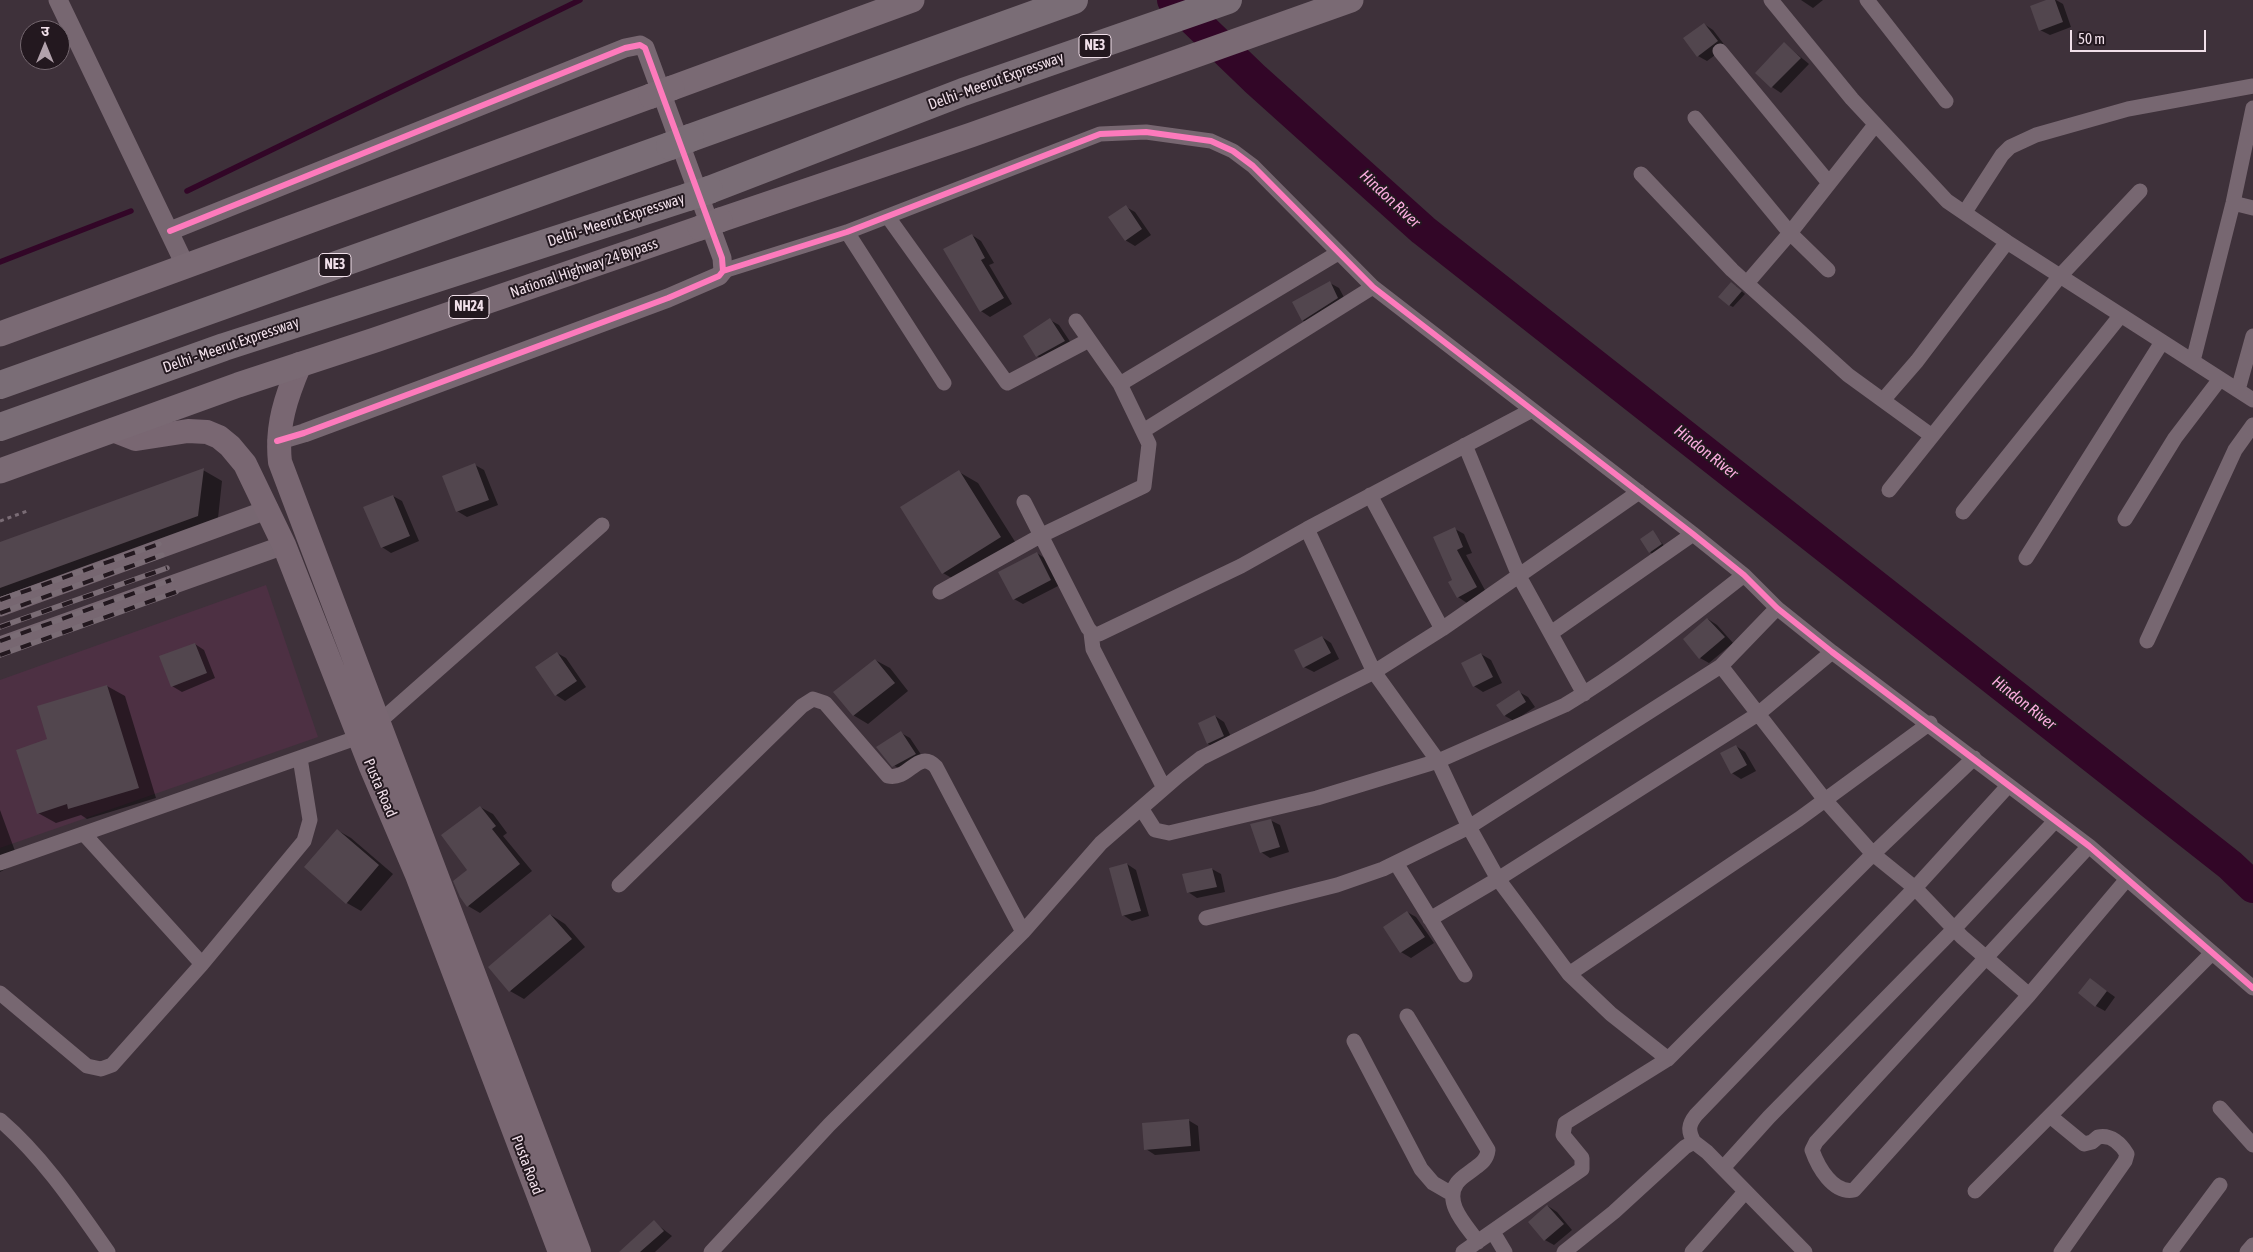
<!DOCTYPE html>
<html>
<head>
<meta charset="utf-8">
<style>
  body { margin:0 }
  #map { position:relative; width:2253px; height:1252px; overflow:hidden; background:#3e313a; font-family:"Asap Condensed","Noto Sans Devanagari",sans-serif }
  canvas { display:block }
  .north { position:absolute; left:20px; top:20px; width:50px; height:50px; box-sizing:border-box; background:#23181f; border:1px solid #756870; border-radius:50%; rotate:0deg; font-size:14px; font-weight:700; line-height:20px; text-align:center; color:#f0dfe9 }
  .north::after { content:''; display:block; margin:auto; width:18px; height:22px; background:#b2a2ac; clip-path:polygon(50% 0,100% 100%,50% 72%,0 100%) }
  .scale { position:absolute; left:2070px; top:30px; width:136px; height:22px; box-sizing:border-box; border:2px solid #f0dfe9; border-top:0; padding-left:6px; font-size:15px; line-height:18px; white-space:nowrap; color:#f0dfe9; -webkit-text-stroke:4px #23181f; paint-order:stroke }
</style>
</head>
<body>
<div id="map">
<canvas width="2253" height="1252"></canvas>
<div class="north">उ</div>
<div class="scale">50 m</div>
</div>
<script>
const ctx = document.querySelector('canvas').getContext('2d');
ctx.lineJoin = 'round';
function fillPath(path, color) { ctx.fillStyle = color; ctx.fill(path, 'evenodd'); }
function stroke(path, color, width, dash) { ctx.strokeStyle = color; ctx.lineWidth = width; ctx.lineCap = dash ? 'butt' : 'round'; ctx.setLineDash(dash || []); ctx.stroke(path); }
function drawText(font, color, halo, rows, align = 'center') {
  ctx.font = font + ' "Asap Condensed",sans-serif'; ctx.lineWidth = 4; ctx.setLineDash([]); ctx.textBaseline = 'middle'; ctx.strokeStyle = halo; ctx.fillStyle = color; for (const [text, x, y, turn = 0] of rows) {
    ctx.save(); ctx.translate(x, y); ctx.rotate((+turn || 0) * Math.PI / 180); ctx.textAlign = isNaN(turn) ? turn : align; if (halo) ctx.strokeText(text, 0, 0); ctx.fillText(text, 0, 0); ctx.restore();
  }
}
const built = new Path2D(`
  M266,585L318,737L0,848V680Z`);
const shadow = new Path2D(`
  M1801,0H1823L1813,8Z
  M2050,0H2056L2063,4L2071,27L2050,35L2040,30Z
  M1704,24L1713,30L1726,47L1707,61L1698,56Z
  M1785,44L1809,64L1781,93L1772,87Z
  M1126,207L1135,212L1151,235L1135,246L1125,240Z
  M972,235L981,241L994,263L989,265L1012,304L990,317L981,311Z
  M1330,283L1339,288L1347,303L1312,325L1302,320Z
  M1736,286L1745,294L1733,307L1729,305Z
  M1050,320L1059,325L1073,346L1047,361L1037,356Z
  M475,465L484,470L498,505L467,517L457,511Z
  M203,470L222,481L217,527L0,605V543Z
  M959,472L978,483L1019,548L962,584L943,573Z
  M393,496L402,501L419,541L391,553L382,547Z
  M1455,529L1464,534L1472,553L1466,555L1486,592L1467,603L1458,597L1454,580Z
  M1653,532L1665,547L1654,555L1650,552Z
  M1037,553L1046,559L1060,585L1023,604L1014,599Z
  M1708,619L1717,625L1733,643L1709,663L1700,658Z
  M1322,637L1331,643L1339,659L1314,672L1304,667Z
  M195,644L204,650L215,678L182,692L172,686Z
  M557,653L566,658L586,687L565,701L556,695Z
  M1481,654L1491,660L1502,683L1483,692L1474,686Z
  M875,660L890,668L908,691L868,724L853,715Z
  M107,686L125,696L156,798L87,819L81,815L56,823L38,813L48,740Z
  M1519,692L1528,697L1535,707L1514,721L1505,716Z
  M1215,716L1224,722L1233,741L1218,749L1208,744L1199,723Z
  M901,733L910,738L924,759L904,771L895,766L878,747Z
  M1736,746L1745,752L1756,771L1741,779L1732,773Z
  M480,807L493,814L507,833L503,836L532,871L480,913L468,906L469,870Z
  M0,810L19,862L0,872Z
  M1270,820L1280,825L1289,852L1270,858L1261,852Z
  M337,830L351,838L393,874L361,911L347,903Z
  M1127,864L1136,870L1149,916L1132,921L1123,915Z
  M1212,869L1221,874L1225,892L1197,898L1188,892Z
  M1407,912L1416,917L1434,943L1411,958L1401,952L1385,927Z
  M551,915L565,924L585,947L524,999L510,991Z
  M2090,979L2115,997L2105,1011L2096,1006Z
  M1188,1120L1198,1126L1200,1151L1155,1155L1146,1149Z
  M1548,1206L1557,1212L1572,1230L1554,1245L1545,1240L1530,1222Z
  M654,1222L672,1236L655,1252H621Z`);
const stream = new Path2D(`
  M187,191L580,0
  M0,262L131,211`);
const river = new Path2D(`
  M1173,0L1255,79L1423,230L2230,865L2253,887`);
const building = new Path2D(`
  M2046,0H2055L2063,22L2039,31L2030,6Z
  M1704,23L1718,41L1697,57L1683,38Z
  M1784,42L1801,58L1771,88L1755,73Z
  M1126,205L1142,229L1125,241L1108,217Z
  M972,234L985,258L981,260L1004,298L980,312L943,249Z
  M1330,281L1338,298L1302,321L1292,302Z
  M1731,282L1742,291L1729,306L1718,297Z
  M1050,318L1065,341L1036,357L1023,336Z
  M475,463L489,500L456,512L442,476Z
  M204,468L198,516L0,588V542Z
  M959,470L1001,537L942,574L900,507Z
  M393,495L410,536L381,548L363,507Z
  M1455,527L1463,547L1457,550L1477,587L1457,598L1448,582L1452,580L1433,537Z
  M1653,530L1662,544L1649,553L1640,539Z
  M1037,552L1051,580L1013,600L998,572Z
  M1707,618L1725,637L1699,659L1683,639Z
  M1322,636L1331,653L1303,668L1294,650Z
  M195,643L207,673L171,687L159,656Z
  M557,652L577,681L555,696L535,667Z
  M1481,653L1493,677L1473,687L1461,663Z
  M875,659L895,683L853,716L833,692Z
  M107,685L139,788L68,809L67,804L37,814L16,750L47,739L37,706Z
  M1519,690L1526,702L1504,716L1496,705Z
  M1215,715L1224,736L1207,744L1198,723Z
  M901,731L916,754L892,767L876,747Z
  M1736,745L1747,765L1731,774L1720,753Z
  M480,806L496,826L492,829L520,864L467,907L460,897L453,881L467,870L441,835Z
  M1271,819L1280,847L1260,853L1250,824Z
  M337,829L379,865L346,904L304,867Z
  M1127,863L1141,911L1122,916L1109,868Z
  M1212,868L1217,887L1187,893L1182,874Z
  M1407,911L1425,937L1400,953L1383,927Z
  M550,914L572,939L509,992L488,967Z
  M2090,978L2107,991L2095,1007L2078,993Z
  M1189,1119L1191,1146L1144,1150L1142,1123Z
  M1547,1205L1564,1224L1544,1241L1528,1222Z
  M654,1220L664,1231L640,1252H619Z`);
const path = new Path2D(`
  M0,521L30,510`);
const minor = new Path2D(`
  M1771,0L1852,99L1947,201L2007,242L2253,400
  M1867,0L1946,101
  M1720,51L1829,183
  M1695,118L1790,233L1828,270
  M1641,174L1732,270L1848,375L1932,436
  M2233,203L2253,208
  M1965,212L2002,155L2010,147L2036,135L2128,109L2253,86
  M888,217L1007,383L1089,340
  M847,232L944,383
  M723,271L847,232L1100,134L1146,132L1211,141L1233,151L1253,166L1373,287L1693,534L1744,575L1777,608L1832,652L2089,846L2253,988
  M1747,283L1790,233L1875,125
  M1076,321L1120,384L1338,253
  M2193,361L2233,203L2253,108
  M2238,390L2253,336
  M1884,399L1917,361L2007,242
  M1143,431L1373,287
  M1465,445L1519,576L1584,694
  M1889,490L2060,276L2140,191
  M1370,495L1442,629
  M1024,502L1088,628L1093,634H1099L1241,566L1307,529L1532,410
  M1963,512L2121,315
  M2125,519L2175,438L2220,379
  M1307,529L1374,672L1438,761L1469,827L1498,879L1569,974L1611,1014L1668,1059
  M2026,558L2162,342
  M940,592L1040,536L1144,486L1149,444L1120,384
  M1091,633L1093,649L1164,788
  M1551,633L1693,534
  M2147,641L2235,450L2253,425
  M1721,666L1825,800L1873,854L1915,888L1962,937L2029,995
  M378,723L602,525
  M1141,808L1155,830L1169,833L1317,798L1438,761L1565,705C1629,667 1685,621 1744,575
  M84,834L202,964
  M2089,846L1816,1142L1812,1150C1818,1167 1833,1194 1854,1190L2029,995L2127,879
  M0,863L359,737
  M1396,863L1465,975
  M619,885L802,706L813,699L825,703L888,776C909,781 918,748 936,767L1023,932
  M1206,918L1337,885L1383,869L1469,827L1721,666L1777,608
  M1430,919L1498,879L1758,714L1832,652
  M1569,974L1799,819L1930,723
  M0,993L87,1066L101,1069L112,1065L202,964L304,841L310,820L300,758
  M1407,1016L1488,1150C1487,1159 1482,1163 1475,1168C1469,1173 1461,1177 1457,1183C1443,1203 1467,1226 1478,1242
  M1354,1041L1421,1169L1433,1183L1452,1194
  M2220,1108L2253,1145
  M2050,1116L2084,1144L2092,1142L2098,1137C2111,1134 2121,1144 2127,1154L2125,1161L2061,1252
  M0,1120C43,1157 75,1205 108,1252
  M1694,1142C1688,1131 1688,1125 1696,1115L1915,888L2008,786
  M1723,1168L1769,1117L1954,929L2055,821
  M1975,1191L2212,953
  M1493,1232L1505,1252
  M711,1252L829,1125L1023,932L1101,843L1178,776L1201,758L1374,672L1442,629L1639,492
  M1463,1252L1582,1169V1158L1563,1135L1565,1123L1668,1059L1873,854L1974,758
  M1564,1252L1614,1212L1685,1147L1694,1142L1707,1152L1805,1252
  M1692,1252L1745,1192
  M2170,1252L2220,1185
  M2247,1252L2253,1245`);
const tertiary = new Path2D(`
  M58,0L186,267
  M170,231L625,48L640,45L645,48L722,258L723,271L719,276L668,298L304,433L277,441
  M0,607L269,509
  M0,646L284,545`);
const primary = new Path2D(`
  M300,364C286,397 276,426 280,462L579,1252
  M113,430L136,439L188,431L207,432L219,437L230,446L245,464L284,545L371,767L417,875L560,1252`);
const trunk = new Path2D(`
  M672,88L912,0
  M720,220L971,135L1351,0
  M0,334L651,96
  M0,471L238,385L375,340L700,228`);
const motorway = new Path2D(`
  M690,138L1074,0
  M709,190L963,92L1228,0
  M0,385L670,146
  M0,427L224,347L688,197`);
const rail = new Path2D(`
  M0,600L159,544
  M0,613L162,555
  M0,627L167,568
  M0,641L171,580
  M0,655L176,592`);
const trunkBridge = new Path2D(`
  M651,96L672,88
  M700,228L720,220`);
const motorwayBridge = new Path2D(`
  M670,146L690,138
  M688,197L709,190`);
const cycleway = new Path2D(`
  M170,231L625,48L640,45L645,48L722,258L723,271L719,276L668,298L304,433L277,441
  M723,271L847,232L1100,134L1146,132L1211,141L1233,151L1253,166L1373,287L1693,534L1744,575L1777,608L1832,652L2089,846L2253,988`);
const shields = [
  [1095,46,32],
  [335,265,32],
  [469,307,40]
];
const shieldNames = [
  ["NE3",1095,46],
  ["NE3",335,265],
  ["NH24",469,307]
];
const streetNames = [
  ["Delhi - Meerut Expressway",996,81,-20],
  ["Delhi - Meerut Expressway",616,220,-18],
  ["National Highway 24 Bypass",584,268,-19],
  ["Delhi - Meerut Expressway",231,345,-19],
  ["Pusta Road",380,788,67],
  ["Pusta Road",527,1165,69]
];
const waterNames = [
  ["Hindon River",1390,199,43],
  ["Hindon River",1706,452,38],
  ["Hindon River",2024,703,38]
];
fillPath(built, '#4d3043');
fillPath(shadow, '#0007');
stroke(stream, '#320627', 5.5);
stroke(river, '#320627', 32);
fillPath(building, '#52464e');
stroke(path, '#7a6c75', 3, [4, 4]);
stroke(minor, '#776771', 15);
stroke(tertiary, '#776771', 19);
stroke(primary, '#796772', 24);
stroke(trunk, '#7a6a74', 25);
stroke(motorway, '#7a6d76', 28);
stroke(rail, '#7a6c75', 5.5);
stroke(rail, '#23181f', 4, [11]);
stroke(trunkBridge, '#7a6a74', 25);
stroke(motorwayBridge, '#7a6d76', 28);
stroke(cycleway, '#fd7abc', 6);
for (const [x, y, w] of shields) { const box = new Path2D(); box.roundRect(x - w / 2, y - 11.5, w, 23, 4); ctx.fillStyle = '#23181f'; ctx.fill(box); stroke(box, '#f0dfe9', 1); }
drawText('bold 14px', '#f0dfe9', null, shieldNames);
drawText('15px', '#f0dfe9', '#23181f', streetNames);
drawText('italic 16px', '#faacde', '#23181f', waterNames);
</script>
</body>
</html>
